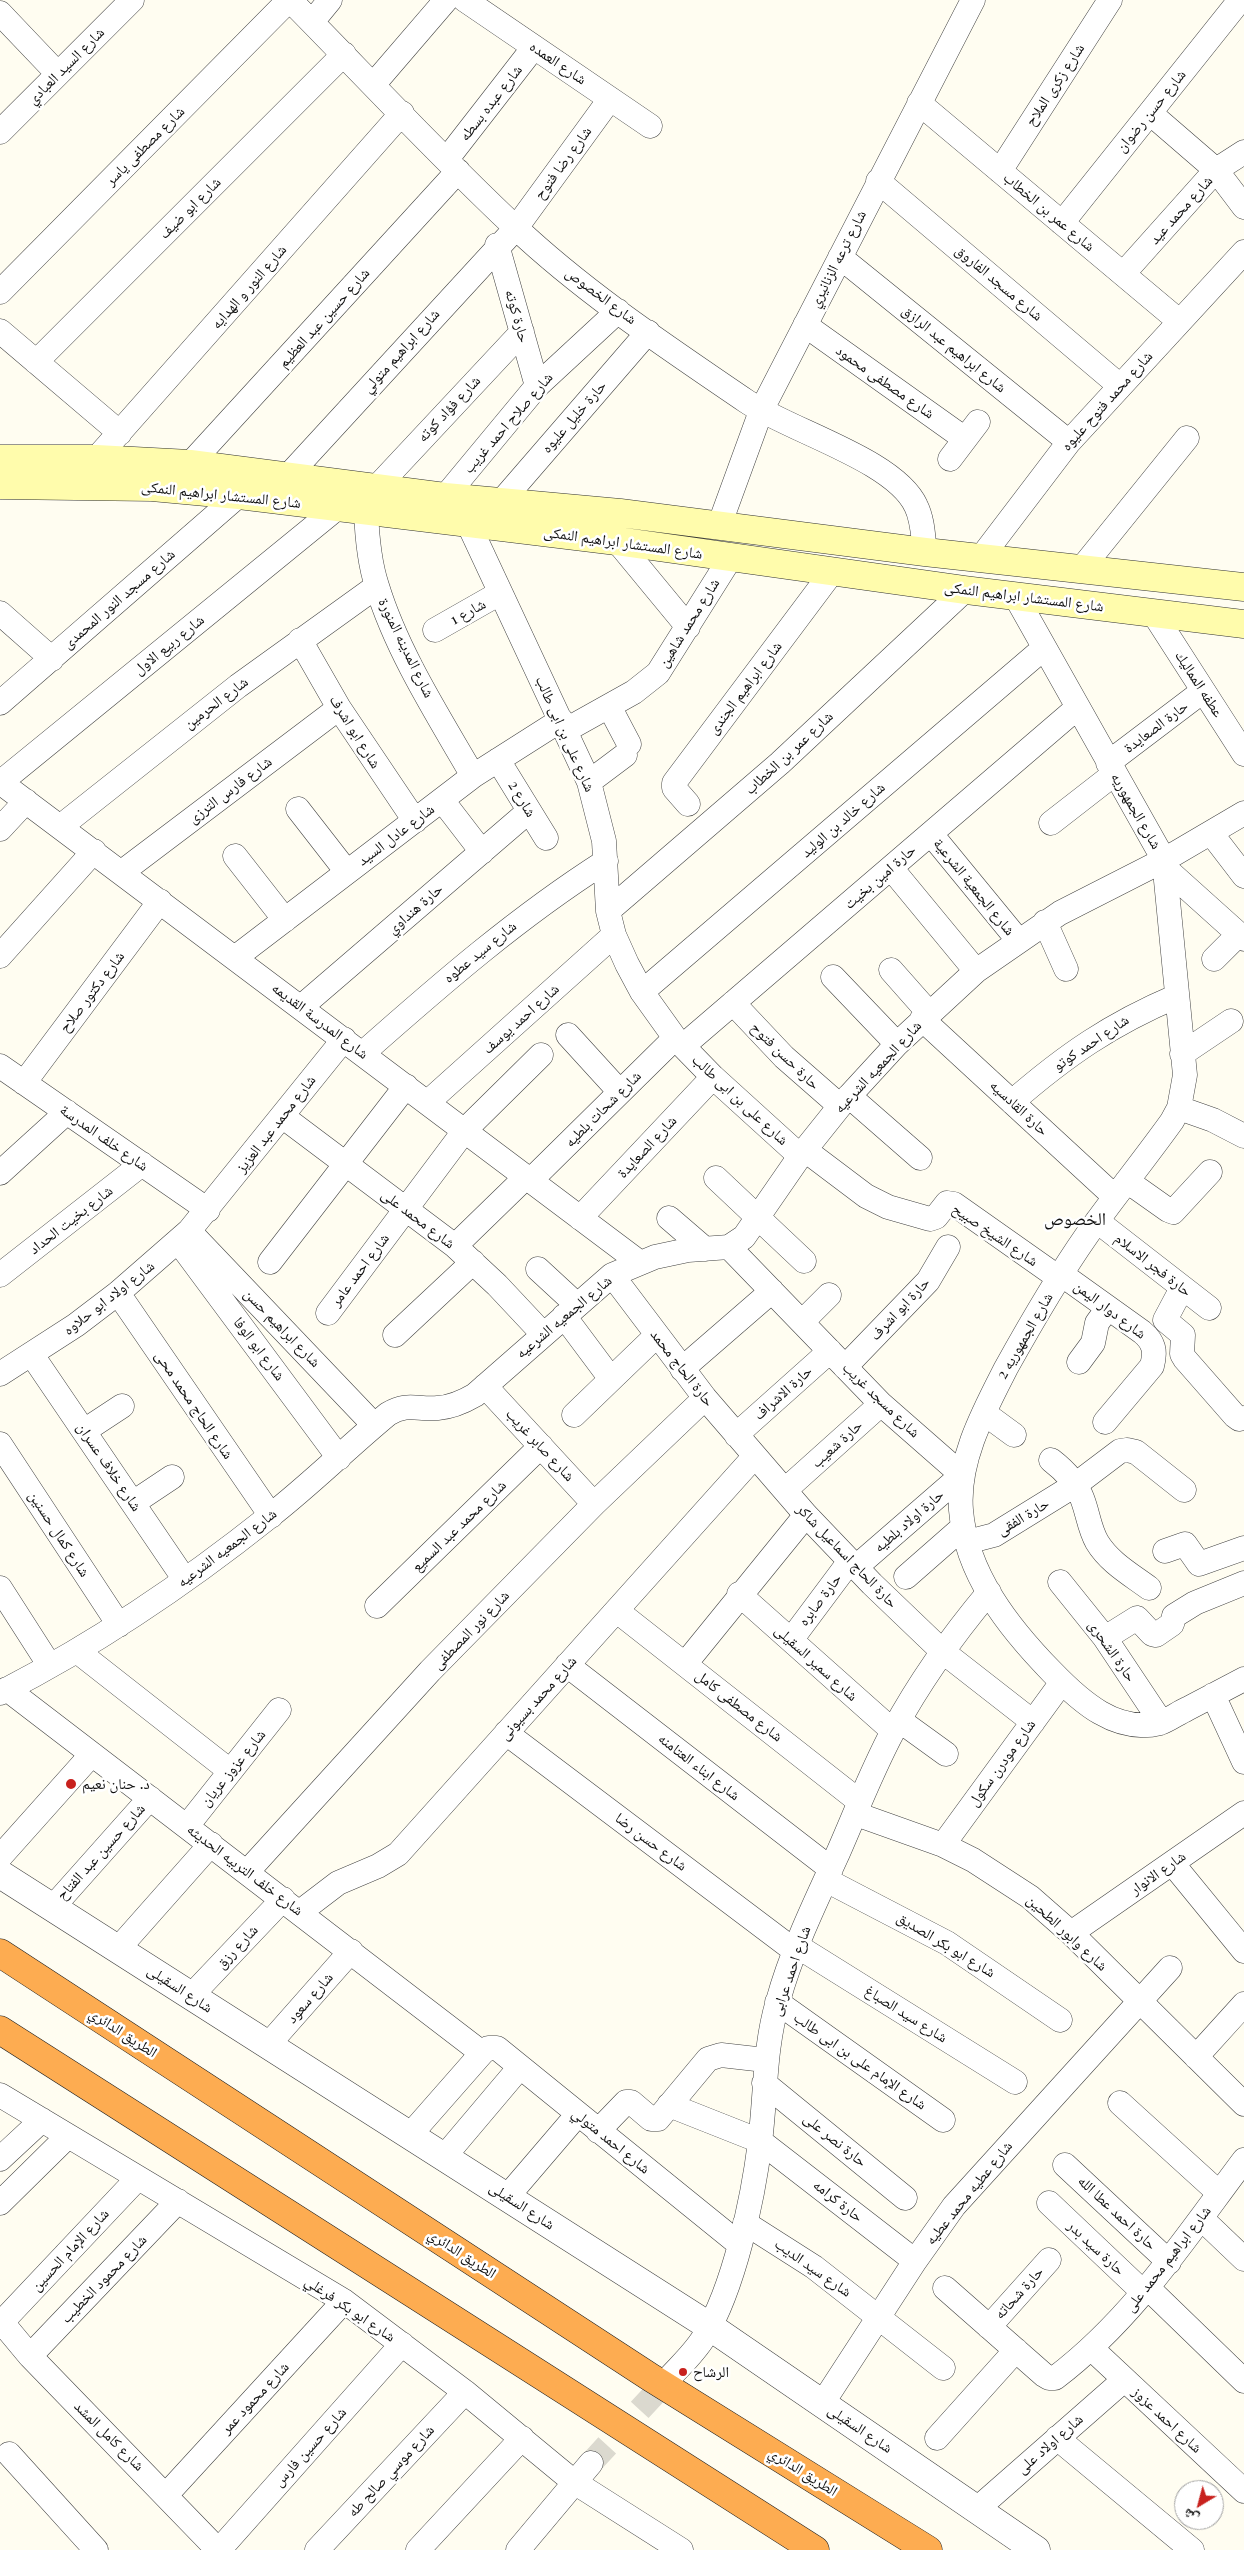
<!DOCTYPE html>
<html>
<head>
<meta charset="utf-8">
<style>
  body { margin:0 }
  #map { position:relative; width:1244px; height:2550px; overflow:hidden; background:#fffdf1; font-family:"Playfair Display","Noto Naskh Arabic",serif }
  canvas { display:block }
  .north { position:absolute; left:1174px; top:2480px; width:50px; height:50px; box-sizing:border-box; background:#fff; border:1px solid #9f9f9f; border-radius:50%; rotate:217deg; font-size:14px; font-weight:700; line-height:20px; text-align:center; color:#0f0f0f }
  .north::after { content:''; display:block; margin:auto; width:18px; height:22px; background:#c8211d; clip-path:polygon(50% 0,100% 100%,50% 72%,0 100%) }
</style>
</head>
<body>
<div id="map">
<canvas width="1244" height="2550"></canvas>
<div class="north">ش</div>
</div>
<script>
const ctx = document.querySelector('canvas').getContext('2d');
ctx.lineJoin = 'round';
function stroke(path, color, width, dash) { ctx.strokeStyle = color; ctx.lineWidth = width; ctx.lineCap = dash ? 'butt' : 'round'; ctx.setLineDash(dash || []); ctx.stroke(path); }
function drawText(font, color, halo, rows, align = 'center') {
  ctx.font = font + ' "Playfair Display","Noto Naskh Arabic",serif'; ctx.lineWidth = 5; ctx.setLineDash([]); ctx.textBaseline = 'middle'; ctx.strokeStyle = halo; ctx.fillStyle = color; for (const [text, x, y, turn = 0] of rows) {
    ctx.save(); ctx.translate(x, y); ctx.rotate((+turn || 0) * Math.PI / 180); ctx.textAlign = isNaN(turn) ? turn : align; if (halo) ctx.strokeText(text, 0, 0); ctx.fillText(text, 0, 0); ctx.restore();
  }
}
const minorTunnel = new Path2D(`
  M591,2463L670,2377`);
const minor = new Path2D(`
  M290,0C365,76 438,155 515,227C585,293 667,347 746,401C790,431 895,460 916,506C923,520 923,537 925,552
  M465,0L650,126
  M0,13L58,74
  M312,22L330,0
  M373,85L446,0
  M919,103L1179,321
  M1150,113L1216,170L1244,207
  M0,132L132,0
  M447,159L534,47
  M1000,171L1110,0
  M878,181L1120,386
  M1062,223L1240,0
  M497,245L537,386
  M840,257L1069,442
  M1123,274L1216,170L1244,152
  M0,292L289,0
  M805,325L965,439
  M0,331L120,433
  M36,362L344,54
  M96,459L402,113
  M950,459L978,422
  M190,464L458,171
  M288,476L516,228L610,99
  M377,487L522,332
  M445,497L537,386L618,311
  M501,502L648,332
  M366,511C367,537 369,562 377,586C397,652 439,717 473,776
  M468,523L589,782L604,841L608,911L614,935L627,964L642,992L675,1038L713,1077L800,1156
  M719,526L761,411L973,0
  M617,541L688,627
  M980,559L1069,442L1244,252
  M1082,568L1187,438
  M1016,597L1164,860L1185,1075L1179,1108L1172,1121C1144,1160 1114,1197 1087,1235C1057,1278 1031,1323 1006,1368C984,1411 957,1460 961,1510C966,1574 1009,1628 1052,1672C1080,1701 1116,1734 1160,1723C1169,1720 1178,1713 1187,1709C1206,1699 1225,1689 1244,1679
  M0,613L52,659
  M1154,614L1244,754
  M435,630L500,593
  M300,640L339,708L415,821
  M0,703L239,495
  M609,706L629,744
  M566,730L634,692L658,673L731,557
  M498,760L546,838
  M1108,763L1203,691
  M0,782L639,1262
  M1,782L337,508
  M589,782L625,755
  M442,800L482,852
  M688,804L674,788V783L832,572
  M298,809L347,872
  M1051,823L1114,774
  M60,827L238,686L377,586
  M0,829L26,801
  M1211,833L1244,876
  M931,834L1018,940
  M235,856L285,920
  M891,868L976,971
  M1165,868L1244,939
  M122,872L339,708
  M608,911L780,763L965,590
  M1045,922L1066,969
  M0,956L94,851
  M236,957L473,776L561,720
  M1214,959L1239,934
  M891,970L929,1013
  M833,977L897,1044
  M642,992L1044,648
  M733,1003L784,1057L840,1106
  M301,1007L529,811
  M922,1019L1115,1197
  M568,1035L620,1092
  M683,1046L1077,708
  M363,1053C441,984 518,917 606,861
  M1182,1054L1231,1021
  M0,1066L208,1210
  M24,1083L160,901
  M849,1096L920,1158
  M428,1102L614,935
  M1012,1102C1066,1055 1111,1024 1177,996
  M1179,1108L1213,1120L1244,1136
  M282,1116L455,1246L497,1285L543,1334
  M805,1150L866,1196L888,1207L930,1219L936,1217L947,1203L954,1204L1059,1278
  M0,1173L67,1112
  M716,1178L804,1261
  M531,1180L675,1038
  M1127,1181L1168,1210L1173,1212L1210,1172
  M580,1218L713,1077
  M669,1218L705,1249
  M1097,1221L1209,1308
  M189,1231L374,1425
  M178,1241L339,1458
  M455,1246L526,1177
  M729,1247L881,1404L962,1475L856,1567
  M270,1262L406,1086
  M538,1269L577,1305
  M1061,1274L1142,1332C1154,1342 1156,1351 1152,1366L1105,1422
  M0,1275L142,1164
  M612,1275L705,1398L806,1515L872,1584L942,1651L1033,1722
  M1182,1288L1165,1320L1183,1335L1182,1354L1185,1359L1235,1416L1239,1419L1244,1418
  M118,1293L271,1516
  M328,1313L465,1130L541,1055
  M564,1316L611,1379
  M802,1322L829,1295
  M395,1335L473,1262
  M32,1355L185,1580
  M1079,1362L1093,1343L1097,1323L1108,1308
  M845,1367L928,1281L948,1247
  M682,1369L772,1291
  M0,1374L76,1325L118,1293L189,1231L344,1039
  M485,1386L594,1504
  M984,1413L1014,1435
  M574,1415L656,1336
  M84,1431L122,1406
  M736,1435L830,1351
  M0,1444L119,1625
  M1051,1460C1064,1470 1076,1482 1082,1498C1088,1513 1089,1528 1097,1542C1109,1562 1130,1574 1149,1588
  M793,1483L881,1404
  M133,1503L172,1477
  M967,1542L994,1535L1075,1485L1120,1451L1127,1450L1136,1452L1184,1490
  M1165,1551L1185,1544L1199,1564L1244,1548
  M906,1577L963,1527
  M1060,1582L1105,1638L1161,1722
  M0,1588L50,1666
  M739,1594L893,1731
  M377,1606L541,1446
  M617,1611L860,1802
  M1105,1638L1137,1618L1152,1634L1156,1635L1172,1624L1174,1616L1195,1603L1244,1583
  M791,1640L850,1561
  M77,1651L230,1771
  M685,1664L806,1515
  M567,1665L831,1869
  M7,1689L482,2053
  M0,1693C96,1644 186,1583 270,1516C311,1484 348,1447 388,1414C408,1402 417,1410 438,1408C452,1407 463,1402 475,1395L612,1275L655,1257L688,1250L729,1247L744,1237L800,1156L840,1106L897,1044L976,971L1060,913L1164,860L1244,813
  M1213,1695L1244,1762
  M899,1720L946,1754
  M506,1733L795,1951
  M856,1814L943,1845L973,1860L1030,1897L1071,1933L1244,2104
  M187,1826L279,1710
  M943,1845L1062,1682
  M0,1857L92,1754
  M1172,1863L1244,1951
  M247,1872L430,1671L594,1504L705,1398
  M826,1880L947,1943L1060,2020
  M53,1907L150,1798
  M300,1912L338,1883L378,1866L398,1854L754,1457
  M1071,1933L1244,1813
  M797,1946L1015,2082
  M118,1949L211,1844
  M191,1996L283,1899
  M777,2002L943,2120
  M268,2045L351,1951
  M1196,2057L1244,2004
  M764,2083L905,2198
  M0,2095L344,2301L465,2392L574,2482L681,2550
  M1120,2103L1219,2193
  M669,2105L760,2141L915,2261
  M598,2131L626,2102H631L651,2119H658L708,2059L721,2055L765,2060
  M410,2135L482,2053L488,2048H497L739,2244
  M444,2157L520,2067
  M0,2159L42,2120
  M1065,2165L1169,2262
  M507,2197L578,2114
  M0,2203L68,2136
  M1049,2203L1144,2293
  M1201,2218L1244,2259
  M745,2223L814,2267L943,2368
  M945,2288L1044,2375L1049,2378H1055C1133,2319 1186,2237 1244,2160
  M1148,2288L1244,2381
  M0,2320L30,2356L218,2550
  M2,2322L138,2178
  M989,2327L1049,2260
  M1091,2348L1244,2491
  M30,2356L178,2201
  M670,2377C682,2364 695,2352 704,2337C734,2288 753,2199 760,2142C766,2095 764,2048 778,2001C792,1950 816,1901 838,1853C856,1812 872,1770 893,1731C920,1681 953,1635 989,1592
  M822,2404L915,2261L954,2206L1170,1968
  M937,2438L1016,2350
  M1057,2438L1192,2550
  M9,2454L96,2550
  M167,2494L344,2301
  M977,2509L1124,2380
  M219,2550L402,2344
  M317,2550L465,2392
  M418,2550L522,2438
  M518,2550L591,2463`);
const tertiary = new Path2D(`
  M0,1874L709,2326L1036,2550`);
const secondary = new Path2D(`
  M0,459H96L190,464L445,497L620,513L925,552L1244,587
  M0,485L152,487L239,495L617,541L965,590L1244,624`);
const motorway = new Path2D(`
  M0,1953L650,2377L928,2550
  M0,2030L815,2550`);
const markers = [
  [71,1784,6,"#c8211d"],
  [683,2372,5,"#c8211d"]
];
const streetNames = [
  ["شارع العمده",558,63,34],
  ["شارع السيد العبادي",66,66,-45],
  ["شارع زكرى الملاح",1055,85,-57],
  ["شارع عبده بسطه",491,103,-52],
  ["شارع حسن رضوان",1151,111,-51],
  ["شارع مصطفى ياسر",145,146,-45],
  ["شارع رضا فتوح",563,163,-54],
  ["شارع ابو ضيف",190,208,-45],
  ["شارع محمد عيد",1181,210,-48],
  ["شارع عمر بن الخطاب",1049,212,40],
  ["شارع ترعه الزنانيري",838,259,-63],
  ["شارع مسجد الفاروق",999,283,40],
  ["شارع النور و الهدايه",249,287,-49],
  ["شارع الخصوص",601,296,37],
  ["حارة كوته",517,316,74],
  ["شارع حسين عبد العظيم",324,318,-48],
  ["شارع ابراهيم عبد الرازق",954,349,39],
  ["شارع ابراهيم متولي",401,351,-48],
  ["شارع مصطفى محمود",885,382,35],
  ["شارع محمد فتوح عليوه",1107,401,-48],
  ["شارع فؤاد كوته",449,409,-47],
  ["حارة خليل عليوه",574,417,-49],
  ["شارع صلاح احمد غريب",508,423,-49],
  ["شارع المستشار ابراهيم النمكى",221,495,6],
  ["شارع المستشار ابراهيم النمكى",623,543,8],
  ["شارع المستشار ابراهيم النمكى",1024,597,7],
  ["شارع مسجد النور المحمدى",119,599,-41],
  ["شارع 1",468,612,-29],
  ["شارع محمد شاهين",689,623,-58],
  ["شارع ربيع الاول",169,645,-39],
  ["شارع المدينه المنورة",406,648,64],
  ["عطفه المماليك",1199,684,57],
  ["شارع ابراهيم الجندى",745,688,-53],
  ["شارع الحرمين",216,703,-37],
  ["حارة الصعايدة",1156,727,-37],
  ["شارع ابو اشرف",355,732,58],
  ["شارع على بن ابى طالب",565,734,66],
  ["شارع عمر بن الخطاب",789,753,-43],
  ["شارع فارس الترزى",230,790,-37],
  ["شارع 2",522,799,59],
  ["شارع الجمهوريه",1136,811,60],
  ["شارع خالد بن الوليد",843,820,-41],
  ["شارع عادل السيد",396,835,-37],
  ["حارة امين بخيت",880,877,-41],
  ["شارع الجمعية الشرعية",974,887,51],
  ["حارة هنداوي",415,909,-41],
  ["شارع سيد عطوه",480,952,-39],
  ["شارع دكتور صلاح",92,992,-53],
  ["شارع احمد يوسف",521,1019,-42],
  ["شارع المدرسة القديمه",320,1021,37],
  ["شارع احمد كوتو",1091,1043,-34],
  ["حارة حسن فتوح",785,1056,44],
  ["شارع الجمعيه الشرعيه",878,1067,-47],
  ["شارع على بن ابى طالب",740,1100,43],
  ["حارة القادسيه",1019,1108,43],
  ["شارع شحات بلطيه",603,1109,-45],
  ["شارع محمد عبد العزيز",276,1124,-52],
  ["شارع خلف المدرسة",104,1138,35],
  ["شارع الصعايدة",647,1147,-47],
  ["شارع محمد على",418,1219,37],
  ["شارع بخيت الحداد",71,1220,-38],
  ["شارع الشيخ صبيح",995,1235,34],
  ["حارة فجر الاسلام",1153,1265,38],
  ["شارع احمد عامر",360,1270,-53],
  ["شارع اولاد ابو حلاوه",109,1298,-38],
  ["حارة ابو اشرف",900,1309,-47],
  ["شارع دوار اليمن",1110,1310,37],
  ["شارع الجمعيه الشرعيه",564,1317,-40],
  ["شارع ابراهيم حسن",282,1328,46],
  ["شارع الجمهوريه 2",1025,1336,-60],
  ["شارع ابو الوفا",259,1349,53],
  ["حارة الحاج محمد",682,1368,52],
  ["حارة الاشراف",783,1393,-42],
  ["شارع مسجد غريب",881,1400,44],
  ["شارع الحاج محمد محى",194,1405,56],
  ["حارة شعيب",837,1444,-42],
  ["شارع صابر غريب",540,1445,47],
  ["شارع خلاف عسران",109,1467,56],
  ["حارة الفقى",1023,1517,-31],
  ["حارة اولاد بلطيه",909,1521,-41],
  ["شارع محمد عبد السميع",459,1526,-44],
  ["شارع كمال حسنين",59,1534,57],
  ["شارع الجمعيه الشرعيه",227,1548,-37],
  ["حارة الحاج اسماعيل شاكر",847,1556,46],
  ["حارة صابره",820,1600,-53],
  ["شارع نور المصطفى",471,1630,-46],
  ["حارة الشحرى",1112,1651,55],
  ["شارع سمير السقيلى",816,1663,42],
  ["شارع محمد بسيونى",538,1698,-48],
  ["شارع مصطفى كامل",739,1706,38],
  ["شارع مودرن سكول",1002,1763,-54],
  ["شارع ابناء العتامنه",699,1767,38],
  ["شارع عزوز عريان",233,1768,-51],
  ["شارع حسن رضا",651,1842,37],
  ["شارع حسين عبد الفتاح",101,1852,-48],
  ["شارع خلف التربيه الحديثه",245,1870,37],
  ["شارع الانوار",1158,1873,-35],
  ["شارع وابور الطحين",1067,1933,43],
  ["شارع ابو بكر الصديق",946,1945,31],
  ["شارع رزق",237,1947,-47],
  ["شارع احمد عرابى",791,1971,-71],
  ["شارع السقيلى",180,1989,33],
  ["شارع سعود",310,1998,-49],
  ["شارع سيد الصباغ",906,2014,32],
  ["الطريق الدائري",123,2033,33],
  ["شارع الإمام على بن ابى طالب",860,2061,35],
  ["حارة نصر على",835,2140,39],
  ["شارع احمد متولي",611,2141,39],
  ["شارع عطيه محمد عطيه",969,2193,-51],
  ["حارة كرامه",838,2201,38],
  ["شارع السقيلى",522,2206,33],
  ["حارة احمد عطا الله",1117,2213,43],
  ["حارة سيد بدر",1096,2248,43],
  ["شارع الإمام الحسين",70,2250,-47],
  ["الطريق الدائري",462,2254,33],
  ["شارع ابراهيم محمد على",1168,2259,-52],
  ["شارع سيد الديب",813,2268,35],
  ["شارع محمود الخطيب",104,2279,-46],
  ["حارة شحاته",1019,2293,-48],
  ["شارع ابو بكر فرغلي",350,2309,34],
  ["شارع محمود عمر",255,2398,-47],
  ["شارع احمد عزوز",1167,2420,43],
  ["شارع السقيلى",860,2429,34],
  ["شارع كامل المشد",109,2436,45],
  ["شارع اولاد على",1050,2444,-41],
  ["شارع حسين فارس",310,2447,-48],
  ["شارع موسي صالح طه",391,2471,-47],
  ["الطريق الدائري",803,2472,32]
];
const poiNames = [
  ["د. حنان نعيم",82,1784],
  ["الرشاح",693,2372]
];
const quarterNames = [
  ["الخصوص",1075,1219]
];
stroke(minorTunnel, '#dbd9cf', 24, [24, 12]);
stroke(minor, '#424242', 25);
stroke(tertiary, '#424242', 29);
stroke(secondary, '#313131', 29);
stroke(motorway, '#202020', 29);
stroke(minor, '#fff', 24);
stroke(tertiary, '#fff', 28);
stroke(secondary, '#fffcac', 28);
stroke(motorway, '#fdac51', 28);
for (const [x, y, r, color] of markers) { const dot = new Path2D(); dot.arc(x, y, r, 0, 2 * Math.PI); ctx.fillStyle = color; ctx.fill(dot); stroke(dot, '#fff', 2); }
drawText('15px', '#0f0f0f', '#fff', streetNames);
drawText('15px', '#0f0f0f', '#fff', poiNames, 'left');
drawText('18px', '#0f0f0f', '#fff', quarterNames);
</script>
</body>
</html>
